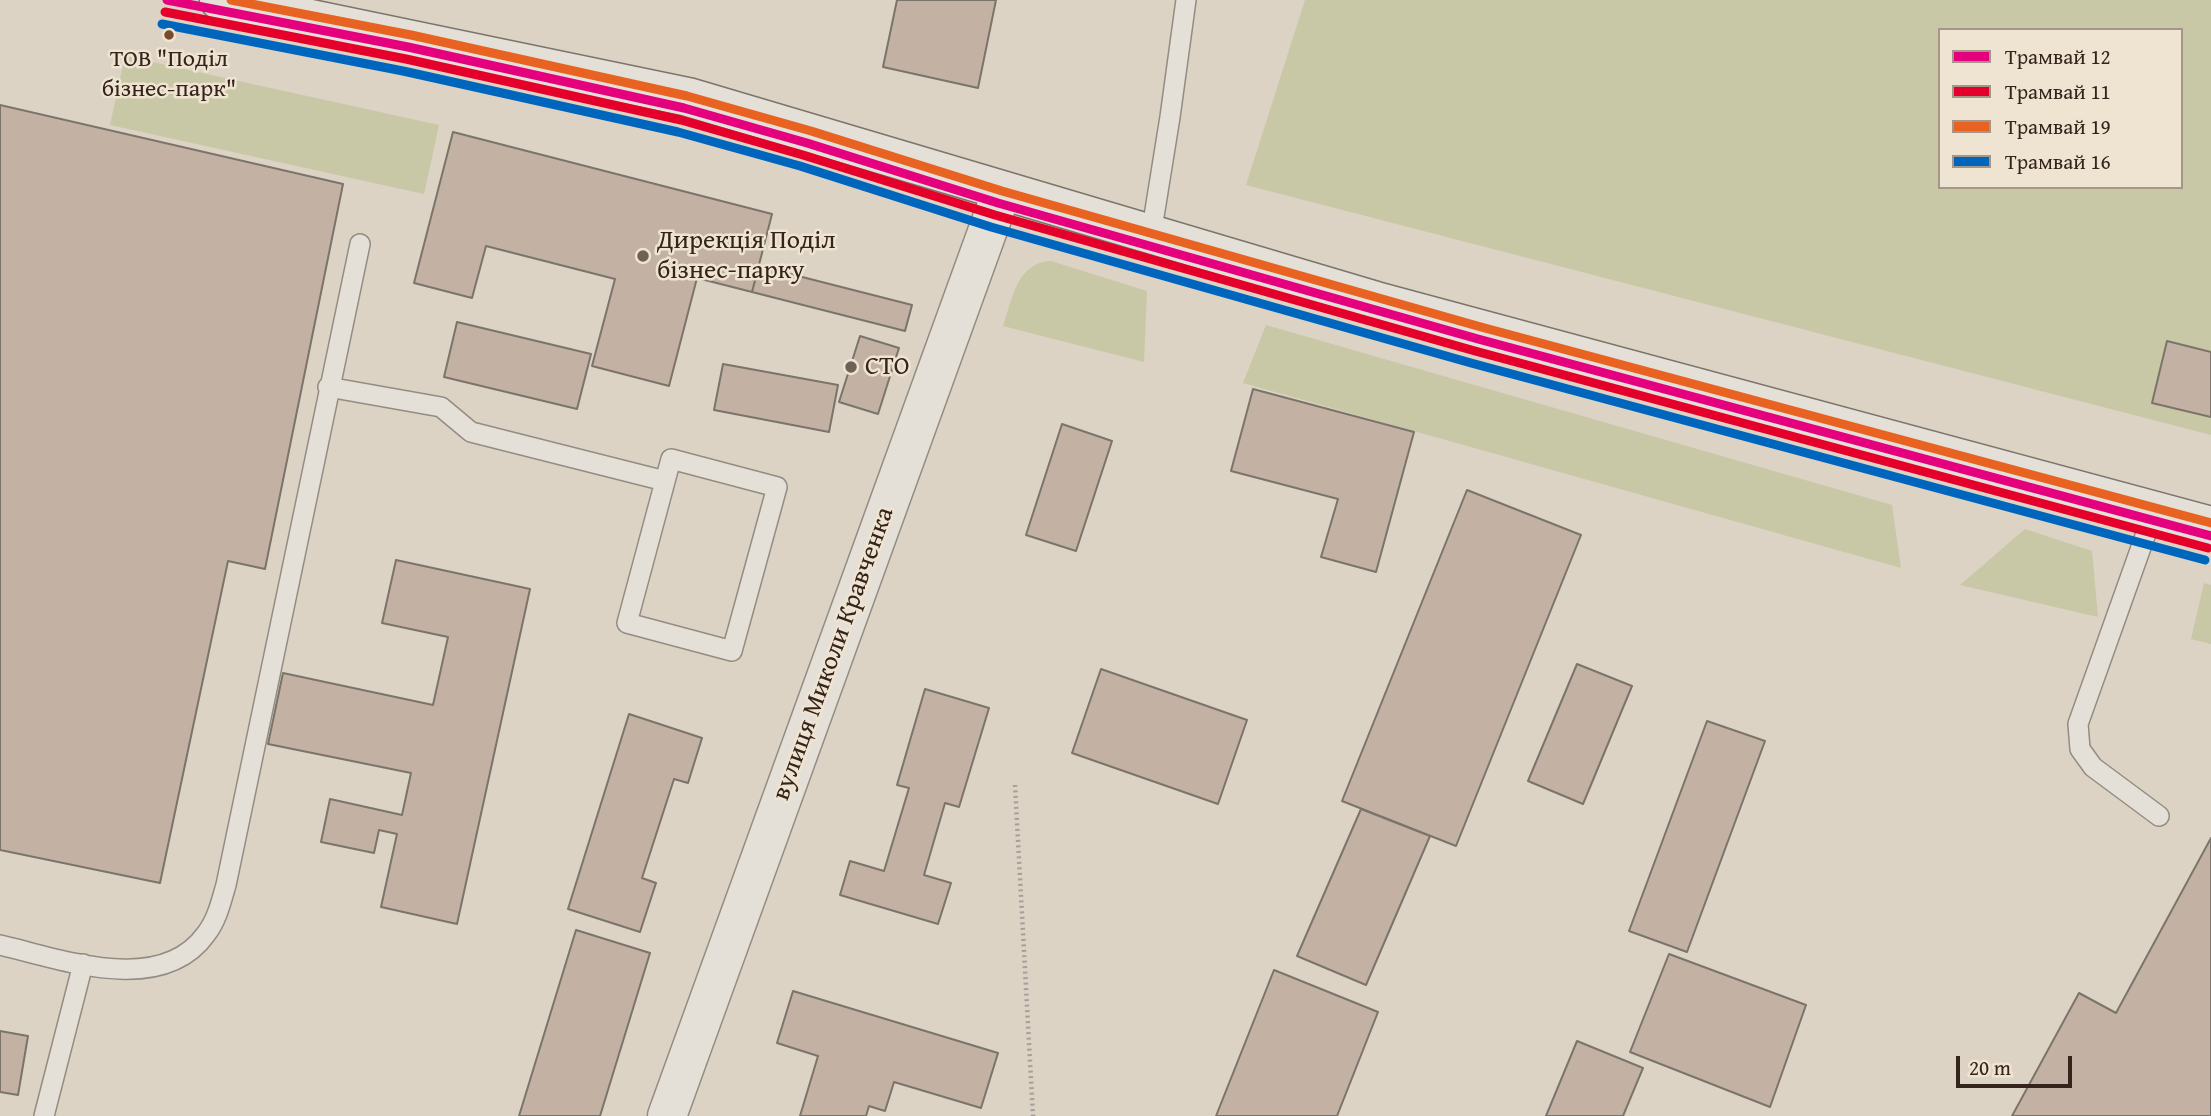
<!DOCTYPE html>
<html>
<head>
<meta charset="utf-8">
<style>
  body { margin:0 }
  #map { position:relative; width:2211px; height:1116px; overflow:hidden; background:#dcd3c4; font-family:"Gentium Book Plus",serif }
  canvas { display:block }
  .legend { position:absolute; left:1938px; top:28px; width:245px; height:161px; box-sizing:border-box; background:#efe4d2; border:2px solid #a49789; margin:0; padding:9px 12px; list-style:none; font-size:21px; color:#34241b }
  .legend li { display:flex; align-items:center; gap:14px; height:35px }
  .legend b { width:35px; border:2px solid #a49789 }
  .scale { position:absolute; left:1956px; top:1056px; width:116px; height:32px; box-sizing:border-box; border:4px solid #34241b; border-top:0; padding-left:9px; font-size:21px; line-height:24px; white-space:nowrap; color:#34241b; -webkit-text-stroke:5px #efe4d2; paint-order:stroke }
</style>
</head>
<body>
<div id="map">
<canvas width="2211" height="1116"></canvas>
<ul class="legend">
<li><b style="height:9px;background:#e5007d"></b>Трамвай 12</li>
<li><b style="height:9px;background:#e4002b"></b>Трамвай 11</li>
<li><b style="height:9px;background:#e86222"></b>Трамвай 19</li>
<li><b style="height:9px;background:#0065bd"></b>Трамвай 16</li>
</ul>
<div class="scale">20 m</div>
</div>
<script>
const ctx = document.querySelector('canvas').getContext('2d');
ctx.lineJoin = 'round';
function fillPath(path, color) { ctx.fillStyle = color; ctx.fill(path, 'evenodd'); }
function stroke(path, color, width, dash) { ctx.strokeStyle = color; ctx.lineWidth = width; ctx.lineCap = dash ? 'butt' : 'round'; ctx.setLineDash(dash || []); ctx.stroke(path); }
function drawText(font, color, halo, rows, align = 'center') {
  ctx.font = font + ' "Gentium Book Plus",serif'; ctx.lineWidth = 5; ctx.setLineDash([]); ctx.textBaseline = 'middle'; ctx.strokeStyle = halo; ctx.fillStyle = color; for (const [text, x, y, turn = 0] of rows) {
    ctx.save(); ctx.translate(x, y); ctx.rotate((+turn || 0) * Math.PI / 180); ctx.textAlign = isNaN(turn) ? turn : align; if (halo) ctx.strokeText(text, 0, 0); ctx.fillText(text, 0, 0); ctx.restore();
  }
}
const green = new Path2D(`
  M1305,0H2211V435L1246,185ZM1940,30H2181V187H1940Z
  M125,56L439,125L424,194L110,125Z
  M1051,261L1147,291L1144,362L1003,326C1012,300 1017,262 1051,261Z
  M1266,325L1892,505L1901,568L1243,383Z
  M2025,529L2092,551L2098,617L1960,585Z
  M2204,583L2211,585V644L2191,639Z`);
const building = new Path2D(`
  M897,0H996L978,88L883,67Z
  M0,105L343,184L265,569L228,561L160,883L0,850Z
  M453,132L772,214L752,292L697,278L669,386L592,366L615,279L486,246L472,298L414,283Z
  M759,266L912,305L905,331L752,292Z
  M457,322L591,354L577,409L444,377Z
  M860,336L899,348L878,414L839,402Z
  M2167,341L2211,352V417L2152,403Z
  M723,364L838,385L829,432L714,410Z
  M1253,389L1414,432L1376,572L1321,557L1338,499L1231,471Z
  M1062,424L1112,441L1076,551L1026,535Z
  M1467,490L1581,535L1456,846L1342,801Z
  M396,560L530,589L457,924L381,907L397,834L379,830L374,853L321,842L330,799L402,815L411,773L268,744L283,673L433,705L448,637L382,623Z
  M1577,664L1632,686L1583,804L1528,781Z
  M1101,669L1247,720L1218,804L1072,753Z
  M925,689L989,708L959,807L945,803L924,875L951,883L938,924L840,895L850,861L884,871L909,788L897,785Z
  M629,714L702,738L688,783L674,779L642,878L656,883L640,932L568,909Z
  M1707,721L1765,741L1687,952L1629,931Z
  M1361,809L1430,836L1366,985L1297,956Z
  M2211,838V1116H2012L2079,993L2116,1013Z
  M576,930L650,953L600,1116H519Z
  M1669,954L1806,1005L1770,1107L1630,1052Z
  M1274,970L1378,1012L1337,1116H1216Z
  M793,991L998,1053L981,1108L894,1082L885,1111L869,1106L866,1116H800L818,1056L777,1043Z
  M0,1031L28,1036L18,1095L0,1092Z
  M1577,1041L1643,1068L1623,1116H1546Z`);
const path = new Path2D(`
  M1015,785L1033,1116`);
const service = new Path2D(`
  M1151,235L1170,117L1186,0
  M328,387L441,407L471,432L665,481
  M671,459L777,487L732,651L627,623Z
  M2154,511L2078,724L2080,749L2093,767L2159,816
  M0,945C61,959 161,997 206,934C217,920 221,902 226,885L360,244
  M44,1116L83,964`);
const minor = new Path2D(`
  M667,1116L1002,191`);
const secondary = new Path2D(`
  M219,0L688,97L1376,301L2211,526`);
const tram1 = new Path2D(`
  M167,0L408,47L684,108L807,143L998,203L1478,339L2211,536`);
const tram2 = new Path2D(`
  M165,12L406,59L681,120L803,155L995,215L1475,351L2208,548`);
const tram3 = new Path2D(`
  M231,0L411,35L687,96L811,131L1002,191L1481,327L2211,523`);
const tram4 = new Path2D(`
  M162,24L403,71L678,132L800,166L991,227L1471,363L2205,560`);
const markers = [
  [169,35,6,"#7a4b2a"],
  [643,256,7,"#6f6156"],
  [851,367,7,"#6f6156"]
];
const busNames = [
  ["ТОВ \"Поділ",169,60],
  ["бізнес-парк\"",169,90]
];
const poiNames = [
  ["Дирекція Поділ",657,241],
  ["бізнес-парку",657,271],
  ["СТО",865,367]
];
const streetNames = [
  ["вулиця Миколи Кравченка",834,654,-70]
];
fillPath(green, '#c8c7a6');
fillPath(building, '#c3b2a4');
stroke(building, '#7b746b', 2);
stroke(service, '#938c82', 22);
stroke(minor, '#938c82', 41);
stroke(secondary, '#7b746b', 41);
stroke(path, '#a5a09a', 4.5, [2, 3.5]);
stroke(service, '#e4e0d8', 19);
stroke(minor, '#e4e0d8', 38);
stroke(secondary, '#e4e0d8', 38);
stroke(tram1, '#e5007d', 9);
stroke(tram2, '#e4002b', 9);
stroke(tram3, '#e86222', 9);
stroke(tram4, '#0065bd', 9);
for (const [x, y, r, color] of markers) { const dot = new Path2D(); dot.arc(x, y, r, 0, 2 * Math.PI); ctx.fillStyle = color; ctx.fill(dot); stroke(dot, '#efe4d2', 2.5); }
drawText('24px', '#34241b', '#efe4d2', busNames);
drawText('26px', '#34241b', '#efe4d2', poiNames, 'left');
drawText('26px', '#34241b', '#efe4d2', streetNames);
</script>
</body>
</html>
